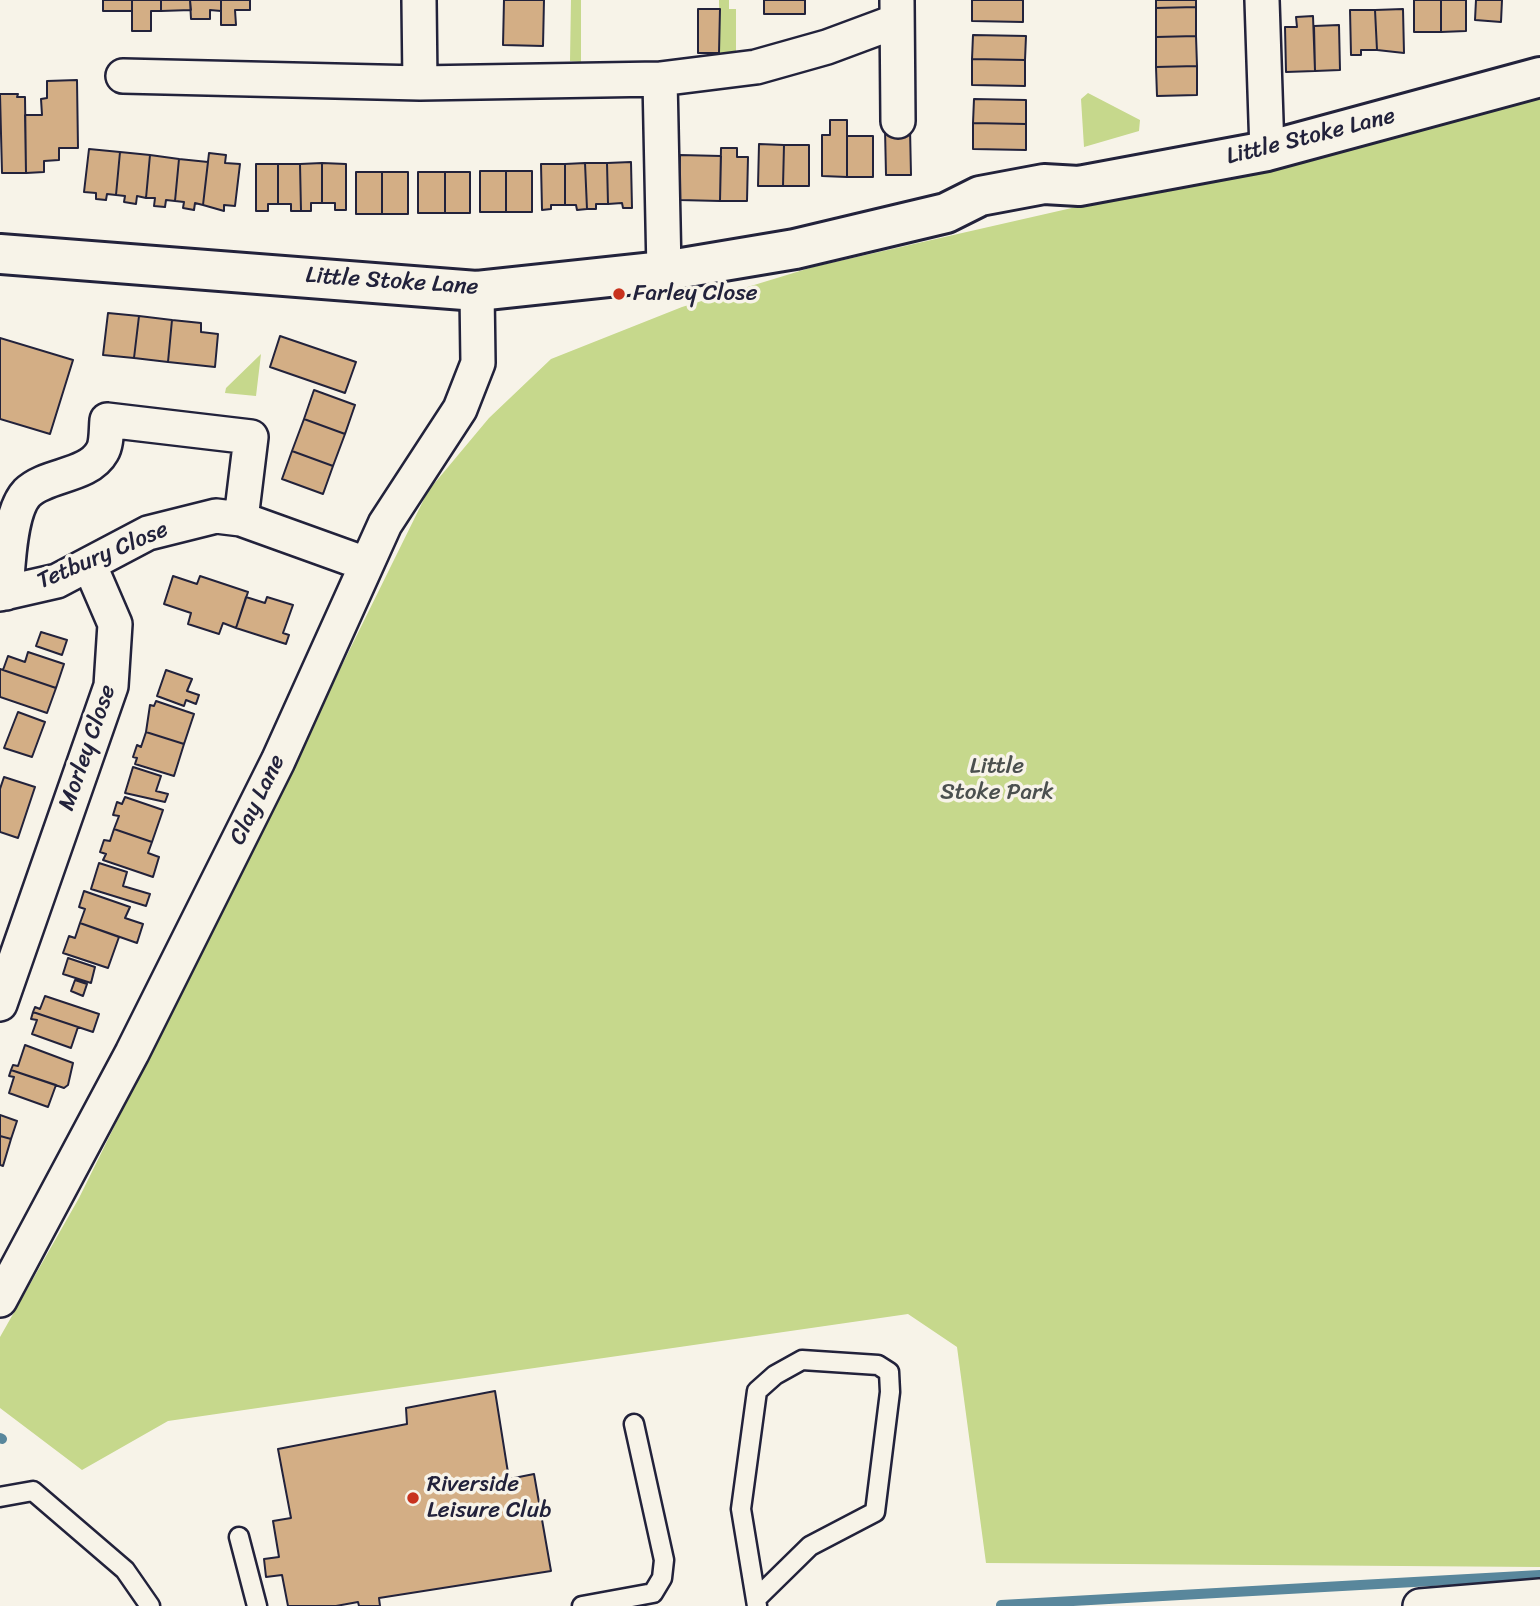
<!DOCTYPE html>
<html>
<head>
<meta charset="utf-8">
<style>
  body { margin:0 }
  canvas { display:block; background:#f7f3e8 }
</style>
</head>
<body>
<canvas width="1540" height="1606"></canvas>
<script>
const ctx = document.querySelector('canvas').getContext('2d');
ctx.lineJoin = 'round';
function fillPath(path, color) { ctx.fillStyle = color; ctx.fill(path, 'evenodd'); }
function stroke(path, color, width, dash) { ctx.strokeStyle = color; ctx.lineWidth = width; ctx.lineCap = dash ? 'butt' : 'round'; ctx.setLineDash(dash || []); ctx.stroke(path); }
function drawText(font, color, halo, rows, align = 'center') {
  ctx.font = font + ' Sriracha,sans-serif'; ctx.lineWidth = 7; ctx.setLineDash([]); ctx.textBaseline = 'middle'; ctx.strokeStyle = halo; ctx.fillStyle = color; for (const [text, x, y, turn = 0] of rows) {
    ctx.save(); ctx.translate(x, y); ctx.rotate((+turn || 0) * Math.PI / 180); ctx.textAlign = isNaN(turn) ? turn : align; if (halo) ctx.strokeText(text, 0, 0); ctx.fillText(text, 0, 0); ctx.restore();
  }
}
const green = new Path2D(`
  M571,0H581V62L570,61Z
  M719,0H729V9H736V53L720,56Z
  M1540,90V1567L986,1563L957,1347L908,1314L168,1421L82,1470L0,1408V1337L79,1198L428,491L489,418L551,359L682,307L813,267L1370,140Z
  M1088,93L1140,120L1139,131L1084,147L1081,99Z
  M261,354L256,396L225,393L226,388Z`);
const stream = new Path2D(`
  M0,1438L2,1439
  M1001,1605L1540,1575`);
const building = new Path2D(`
  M103,0H132V11H103Z
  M132,0H161V11H151V31H132Z
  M161,0H190L191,10L161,11Z
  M190,0H221V11L210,10V19H191Z
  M221,0H250V10H235L236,25H221Z
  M504,0H544L543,46L503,45Z
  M764,0H805V14H764Z
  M972,0H1023V22L972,21Z
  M1156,0H1196V7L1156,8Z
  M1414,0H1441V32H1414Z
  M1441,0H1466V31L1441,32Z
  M1476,0H1502L1501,22L1475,20Z
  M1196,7V36L1156,37V8Z
  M698,9H720L719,53H698Z
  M1403,9L1404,53L1377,50L1375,10Z
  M1350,10H1375L1377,50H1361V55H1351Z
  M1313,16L1315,71L1286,72L1285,27H1297L1296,17Z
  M1339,25L1340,70L1315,71L1314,26Z
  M973,35L1026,36L1025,60L972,59Z
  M1196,36L1197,66L1156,67V37Z
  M972,59L1025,60V86L972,85Z
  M1197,66V95L1157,96L1156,67Z
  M77,80L78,148H59V160L44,161V172L26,173L25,115H42L41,99L47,98V81Z
  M0,94H18L17,97H25L26,173H2Z
  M974,99L1026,100V124L973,123Z
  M830,120H847V177L822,176V135H830Z
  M973,123L1026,124V150L973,149Z
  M910,128L911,175H886L885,129Z
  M847,136H873V177H847Z
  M759,144L784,145L783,186H758Z
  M784,145H809V186H783Z
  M721,148H737V157H748L747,201H720Z
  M89,149L120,152L116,195L107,194L106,200L96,199V193L84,192Z
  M120,152L150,155L146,198L137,196L136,204L124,202L125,196L116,195Z
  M209,153L226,155L225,163L240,164L235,206L224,205V211L203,205Z
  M150,155L179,159L175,201L166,200L165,207L154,206L155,198H146Z
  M680,155L721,156L720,201L679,200Z
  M179,159L208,162L203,205L195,203L194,210L183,208L184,202L175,201Z
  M631,162L632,208H623L622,203L608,204L607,163Z
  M322,163V203H311V211H301L300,164Z
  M322,163L346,164V210H335V203H322Z
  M585,163L587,209L577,210L576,205H565V164Z
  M585,163H607L608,204H596V209H587Z
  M256,164H278V204H268V211H256Z
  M278,164H300L301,211H291V204H278Z
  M541,164H565V205H551V209L542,210Z
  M480,171H506V212H480Z
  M506,171H532V212H506Z
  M356,172H382V214H356Z
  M382,172H408V214H382Z
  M418,172H445V213H418Z
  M445,172H470V213H445Z
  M108,313L139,316L134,358L103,355Z
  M139,316L172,320L168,362L134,358Z
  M172,320L201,323V332L218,334L215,367L168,362Z
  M280,336L356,362L345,393L270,367Z
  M0,338L73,360L50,434L0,419Z
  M314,390L355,405L345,434L304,419Z
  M304,419L345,434L333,466L292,451Z
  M292,451L333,466L323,494L282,479Z
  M173,576L197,584L200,576L248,592L236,628L223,623L219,634L188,624L191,613L164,604Z
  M246,597L265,603L267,597L293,605L283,633L289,635L286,644L236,628Z
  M41,632L67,640L62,655L36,646Z
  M28,652L64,664L56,688L3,670L8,656L25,662Z
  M0,669L56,688L47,713L0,697Z
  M166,670L192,679L187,691L199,695L196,704L186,700L184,706L157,696Z
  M156,701L194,714L184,744L146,732L150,705L154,706Z
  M18,712L45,722L32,757L4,748Z
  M146,732L184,744L174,776L135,764L137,758L133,757L137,745L141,747Z
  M133,767L161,776L156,791L168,794L165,802L125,793Z
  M4,777L35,787L18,838L0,832V789Z
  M125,797L163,810L152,842L114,829L119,816L113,815L117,802L122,804Z
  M114,829L152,842L148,853L159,857L153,877L103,860L106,854L100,852L104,840L110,841Z
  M99,863L127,872L123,886L150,894L146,906L91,889Z
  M84,891L130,907L125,918L143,924L137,943L80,923L85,909L79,907Z
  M80,923L119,937L108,968L63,953L69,936L75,938Z
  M68,958L95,967L91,983L63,974Z
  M75,980L87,984L83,996L71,991Z
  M45,996L99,1014L93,1032L33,1012L35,1007L40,1009Z
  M33,1012L78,1027L71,1048L32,1034L37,1020L31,1019Z
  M25,1045L73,1063L68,1085L64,1088L11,1070L13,1065L18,1066Z
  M11,1070L56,1085L48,1107L9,1093L14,1077L9,1076Z
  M0,1115L17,1121L11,1139L0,1136Z
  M0,1136L11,1139L3,1166L0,1165Z
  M495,1391L509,1479L534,1474L551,1571L379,1598L380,1606H359L358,1602L336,1606H288L282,1575L266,1577L264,1559L279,1557L273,1521L291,1518L278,1449L407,1424L406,1408Z`);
const service = new Path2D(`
  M0,1497L33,1491L125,1570L150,1606
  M239,1537L257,1606
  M757,1598L810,1546L875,1512L890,1392L889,1372L878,1365L802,1360L775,1375L757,1391L741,1509L757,1606
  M582,1606L653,1593L662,1578L664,1560L634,1424`);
const minor = new Path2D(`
  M419,0L420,83
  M1262,0L1267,151
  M897,1L898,121
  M123,76L420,83L660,79L756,67L827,47L897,21
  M660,79L664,271
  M6,593C8,568 9,512 27,493C46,474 88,477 102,452C107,444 106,430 107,420L251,437L241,519
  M0,594L57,581L148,533L216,516L241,519L366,564
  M0,1004L111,686L115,624L90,566
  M0,1300L132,1053L278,761L385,524L460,409L478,363L477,291
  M1420,1606L1540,1596`);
const tertiary = new Path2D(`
  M0,254L477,291L664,271L795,249L946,213L980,196L1044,184L1079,186L1267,151L1540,77`);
const markers = [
  [619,294,7,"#c8321e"],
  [413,1498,7,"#c8321e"]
];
const streetNames = [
  ["Little Stoke Lane",1311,137,-14],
  ["Little Stoke Lane",392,282,4],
  ["Tetbury Close",103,556,-23],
  ["Morley Close",88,748,-71],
  ["Clay Lane",258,800,-64]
];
const poiNames = [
  ["Farley Close",633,294],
  ["Riverside",427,1485],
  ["Leisure Club",427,1511]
];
const parkNames = [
  ["Little",997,767],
  ["Stoke Park",997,793]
];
fillPath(green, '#c6d88c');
stroke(stream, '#59879c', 10);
fillPath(building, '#d3ae85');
stroke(building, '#22223b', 2);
stroke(service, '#22223b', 23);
stroke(minor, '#22223b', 38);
stroke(tertiary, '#22223b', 44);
stroke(service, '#f7f3e8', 18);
stroke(minor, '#f7f3e8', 33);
stroke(tertiary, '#f7f3e8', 38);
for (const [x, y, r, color] of markers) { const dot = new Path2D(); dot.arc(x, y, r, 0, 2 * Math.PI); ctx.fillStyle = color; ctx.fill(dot); stroke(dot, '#f7f3e8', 2.5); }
drawText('23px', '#22223b', '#f7f3e8', streetNames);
drawText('23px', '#22223b', '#f7f3e8', poiNames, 'left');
drawText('23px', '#4b504f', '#f7f3e8', parkNames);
</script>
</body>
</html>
